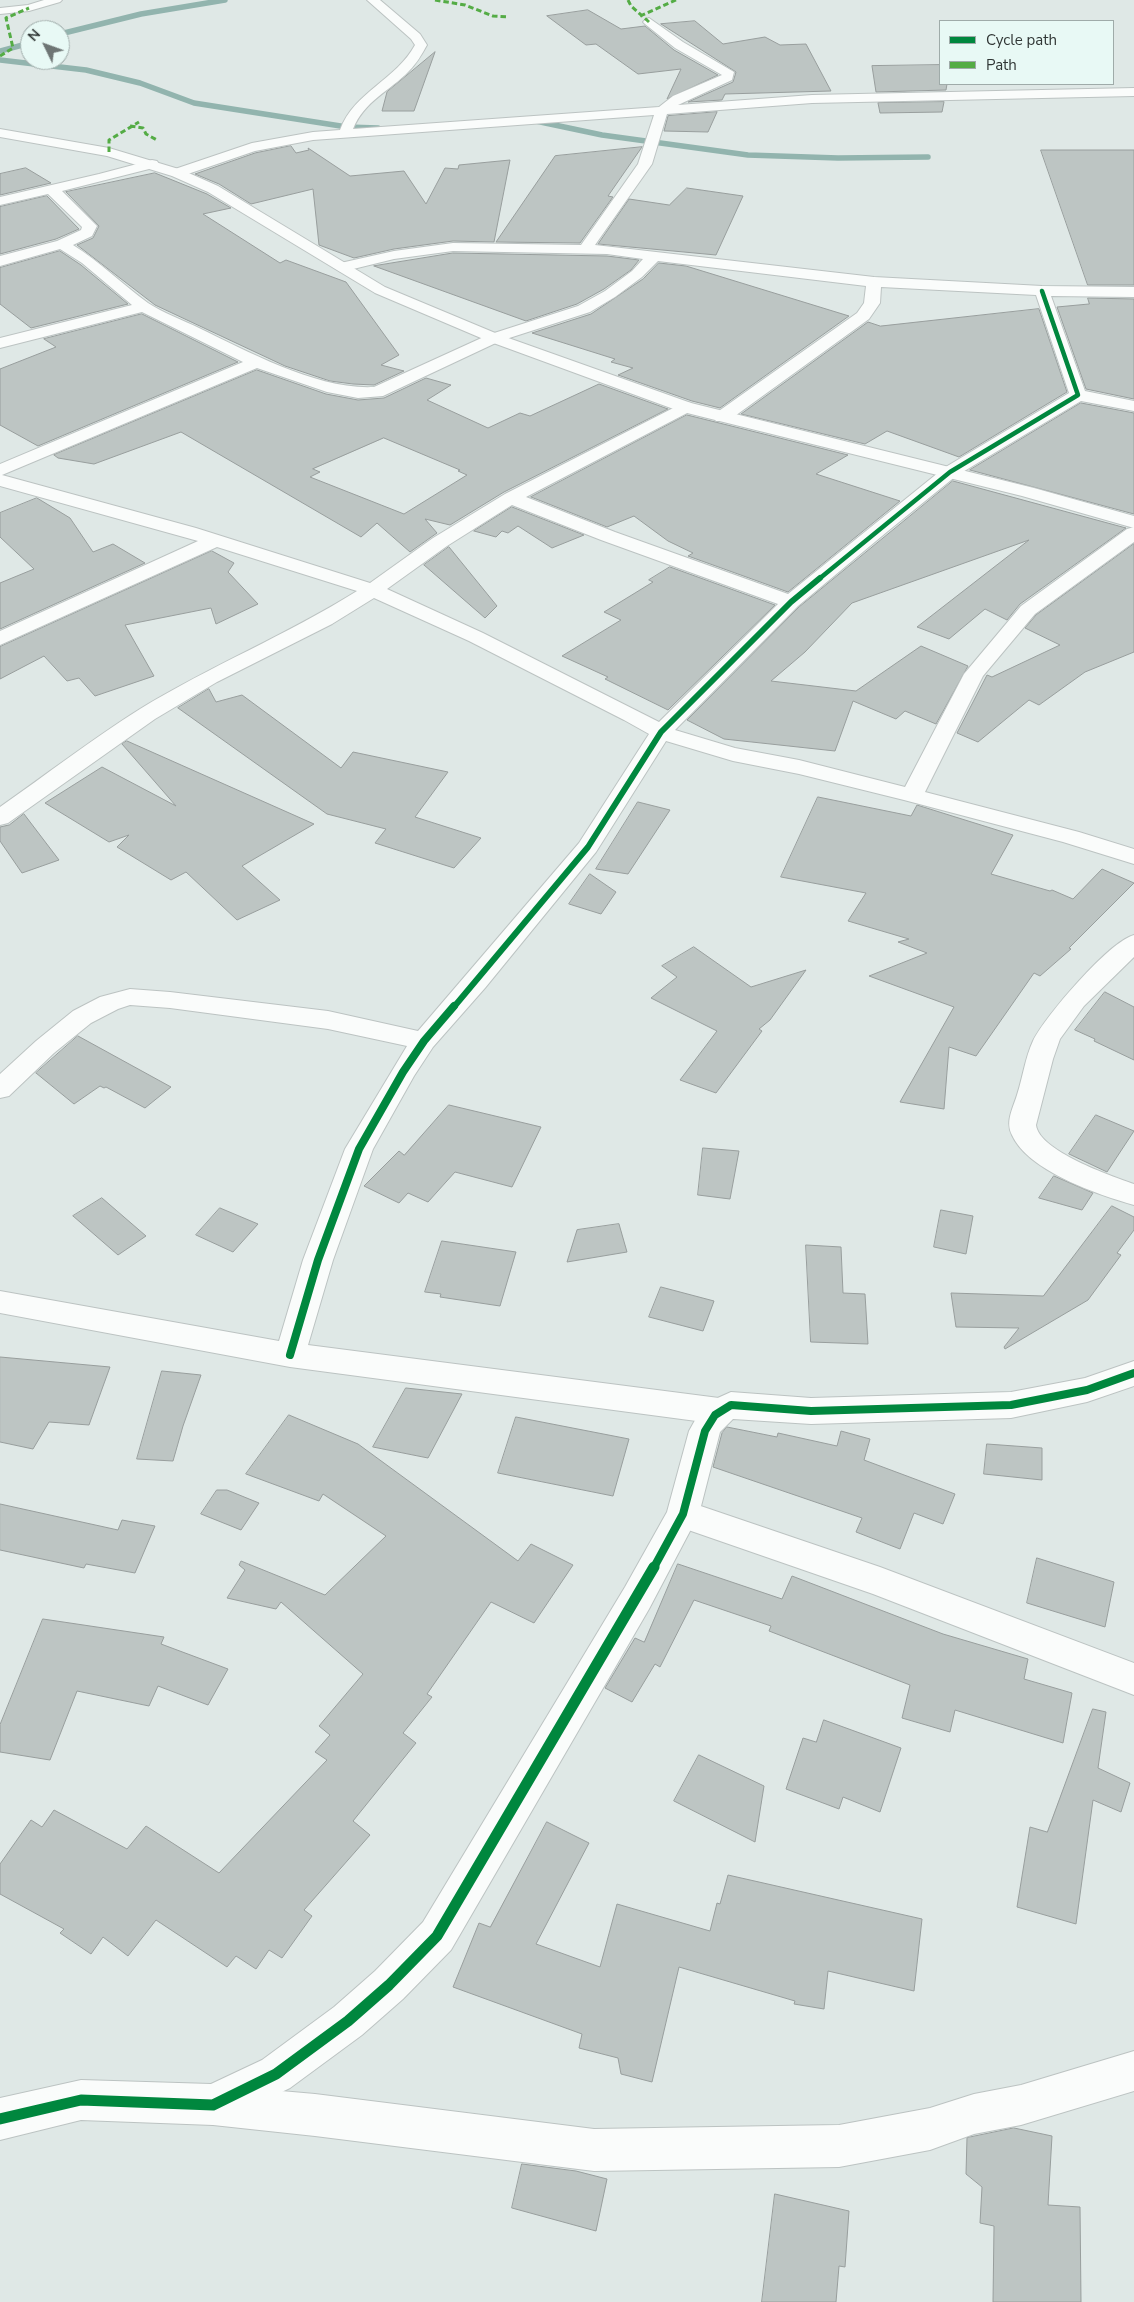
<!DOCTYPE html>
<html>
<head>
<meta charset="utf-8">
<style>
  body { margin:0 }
  #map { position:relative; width:1134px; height:2302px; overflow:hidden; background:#dfe8e6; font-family:"Nunito Sans",sans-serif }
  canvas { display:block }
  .legend { position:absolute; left:939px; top:20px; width:175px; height:65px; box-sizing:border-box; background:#e8f9f5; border:1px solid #9faba9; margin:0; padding:6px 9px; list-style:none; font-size:15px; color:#313736 }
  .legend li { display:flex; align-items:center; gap:10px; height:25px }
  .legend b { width:25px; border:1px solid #9faba9 }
  .north { position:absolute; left:20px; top:20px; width:50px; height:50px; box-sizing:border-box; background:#e8f9f5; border:1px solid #9faba9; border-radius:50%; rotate:312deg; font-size:14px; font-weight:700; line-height:20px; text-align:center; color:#313736 }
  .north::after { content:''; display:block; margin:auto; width:18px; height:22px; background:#6e7574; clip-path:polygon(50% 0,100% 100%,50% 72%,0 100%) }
</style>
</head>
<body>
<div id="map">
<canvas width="1134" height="2302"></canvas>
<ul class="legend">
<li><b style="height:6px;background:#00873e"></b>Cycle path</li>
<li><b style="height:6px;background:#54ac45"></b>Path</li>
</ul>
<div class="north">N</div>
</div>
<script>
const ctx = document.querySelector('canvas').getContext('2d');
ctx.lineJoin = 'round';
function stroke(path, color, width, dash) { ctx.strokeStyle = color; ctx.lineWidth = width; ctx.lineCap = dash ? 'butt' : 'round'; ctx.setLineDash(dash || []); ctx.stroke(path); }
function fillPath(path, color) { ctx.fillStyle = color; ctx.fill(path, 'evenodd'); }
const stream = new Path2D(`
  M60,34L141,14L225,0
  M0,51L30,43
  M0,60L86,70L140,83L194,103L347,127L378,128
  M531,120L602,135L748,155L838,158L928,157`);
const building = new Path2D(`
  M588,10L621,29L645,26L674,50L718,75L667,99L681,69L638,74L596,44L586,45L547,16Z
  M695,21L723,44L765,37L780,45L806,44L831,91L725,94L722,100L688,102L733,82L736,72L661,24Z
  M435,52L414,111H382L387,92Z
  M940,65V84H947L946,90L876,92L872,66Z
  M944,102L942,112L880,113L878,103Z
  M717,112L708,132L664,131L668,116Z
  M291,146L296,153L309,150L308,148L350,176L404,171L426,204L445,168L458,169L459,165L510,160L494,242L453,241L394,249L354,258L319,245L313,189L251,204L219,184L195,174L255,153Z
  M642,147L608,196L613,197L580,243L496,242L555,156Z
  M1041,150H1134V285H1088Z
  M26,168L51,183L0,195V174Z
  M155,173L207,194L231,208L203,214L280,263L286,260L346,282L399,355L381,365L404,371L374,385L353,384L330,381L285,366L155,305L77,245L93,238L99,226L66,192Z
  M687,188L743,196L716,255L598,244L629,199L669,205Z
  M47,196L79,229L56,239L0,254V207Z
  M60,251L81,265L128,304L31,328L0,304V268Z
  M453,253L607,256L639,260L631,270L604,289L577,304L526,321L374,266Z
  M659,263L686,266L849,316L720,408L692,401L618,375L633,368L611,362L615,359L532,333L591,314L643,279Z
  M1088,298L1134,299V399L1086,389L1057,307L1089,304Z
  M1039,309L1067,392L959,457L887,431L865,444L741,414L868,322L880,326Z
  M142,314L238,362L38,446L0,425V369L56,347L44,339Z
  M257,370L326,394L358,400L384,398L426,378L451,385L427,400L488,428L520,413L530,416L599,384L668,409L504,492L450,525L425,519L437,533L410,552L377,523L361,537L181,432L94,464L58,458L54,455ZM384,438L460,470L458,471L467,475L404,514L310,477L320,472L313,469Z
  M1081,403L1134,413V514L970,470Z
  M687,415L848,455L816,474L900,501L788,592L688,556L693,553L668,541L634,516L607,527L531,497Z
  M953,481L1126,528L1020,604L1007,620L985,609L949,639L917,627L1029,540L852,603L805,652L771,681L856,691L921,646L968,666L936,724L905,711L896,719L853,701L835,751L724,739L687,720L799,607Z
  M37,498L70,518L93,552L113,544L145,563L0,629V583L34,569L0,537V513Z
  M512,507L584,535L552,548L518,526L508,533L502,531L496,537L474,531Z
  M1134,544V652L1085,672L1039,705L1029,700L978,742L957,733L987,675L992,677L1060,645L1025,628L1036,615Z
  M449,547L497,606L485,618L424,565Z
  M212,551L234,563L228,572L258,604L216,624L211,608L125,625L154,676L95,696L79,678L67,681L44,656L0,679V647Z
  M670,567L775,605L668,710L605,679L608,677L562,656L621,620L604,612L653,582L649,580Z
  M209,689L216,702L242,695L341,768L353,752L448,772L415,817L481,838L454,868L375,843L386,829L327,814L178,708Z
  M127,741L314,824L242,866L280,900L237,920L186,872L171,880L117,847L129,835L109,842L45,803L102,767L176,806L122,744Z
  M818,797L911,816L917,805L1013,835L991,874L1050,891L1052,890L1073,899L1102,869L1134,883L1069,948L1071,949L1040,976L1034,973L976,1056L949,1047L944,1109L900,1102L954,1007L869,976L927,953L898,942L909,939L848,921L866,893L781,877Z
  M638,802L670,810L628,874L596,869Z
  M24,814L59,860L22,873L0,841V827L9,825Z
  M590,874L616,892L601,914L569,904Z
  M694,947L751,987L806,970L770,1020L759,1029L762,1031L716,1093L680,1080L717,1031L651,998L677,977L662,966Z
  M1105,992L1134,1007V1060L1094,1041L1095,1039L1075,1030Z
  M78,1036L171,1087L145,1108L106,1087L104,1088L100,1086L74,1104L36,1073Z
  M449,1105L541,1127L512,1187L455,1172L428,1202L408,1193L399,1203L364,1186L399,1151L404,1155Z
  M1096,1115L1134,1131L1107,1172L1069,1154Z
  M703,1148L739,1151L730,1199L698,1195Z
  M1054,1176L1093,1193L1082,1210L1039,1198Z
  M102,1198L146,1236L118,1255L73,1216Z
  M1112,1206L1134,1217V1230L1117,1253L1121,1255L1088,1300L1005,1349L1004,1347L1019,1328L956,1327L951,1293L1043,1296Z
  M220,1208L258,1224L233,1252L196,1235Z
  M941,1210L973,1216L966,1254L934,1247Z
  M619,1224L627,1252L567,1262L577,1230Z
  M442,1241L516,1252L500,1306L440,1297L441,1294L425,1292Z
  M806,1245L841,1247L843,1293L865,1294L868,1344L811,1342Z
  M661,1287L714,1301L703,1331L649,1317Z
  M0,1357L110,1367L89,1425L49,1422L33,1449L0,1442Z
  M162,1371L201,1375L183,1426L173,1461L137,1459Z
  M406,1388L462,1394L428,1458L373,1447Z
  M289,1415L358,1444L518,1561L531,1544L573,1565L534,1623L491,1602L427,1694L432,1697L403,1733L416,1743L353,1821L370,1835L304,1910L312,1916L282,1958L269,1950L256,1969L236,1956L227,1967L156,1920L128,1956L103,1937L91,1954L60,1933L64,1929L0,1894V1864L31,1820L42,1827L54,1810L127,1849L146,1826L219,1873L327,1760L315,1752L330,1735L319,1726L363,1674L281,1602L276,1609L227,1598L245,1570L239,1565L241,1561L325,1595L386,1536L323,1494L319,1501L246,1474Z
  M516,1417L629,1439L613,1496L498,1473Z
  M727,1427L777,1437L778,1433L837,1446L841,1431L870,1439L864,1460L955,1494L943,1524L914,1513L900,1549L856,1532L862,1518L713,1467L722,1433Z
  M987,1444L1042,1448V1480L984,1474Z
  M217,1490H227L259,1503L241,1530L201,1514Z
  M0,1504L118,1530L122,1520L155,1526L135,1573L86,1564L84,1568L0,1550Z
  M1037,1558L1114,1582L1105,1627L1027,1603Z
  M678,1564L782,1599L792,1576L943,1634L1028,1659L1024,1679L1072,1693L1063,1743L955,1710L950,1732L902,1718L910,1685L769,1631L771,1626L694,1600L660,1667L655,1664L632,1702L605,1688L635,1638L644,1642Z
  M43,1619L164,1637L161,1644L228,1669L208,1705L158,1686L149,1706L77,1691L50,1760L0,1752V1725Z
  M1093,1709L1106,1712L1098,1768L1130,1783L1121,1812L1093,1800L1076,1924L1017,1907L1030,1827L1047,1832Z
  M824,1720L901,1748L880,1812L843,1797L839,1809L786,1789L803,1738L816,1742Z
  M699,1755L764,1786L755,1842L674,1801Z
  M547,1822L589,1843L536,1944L600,1967L617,1904L710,1931L717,1903L720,1904L728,1875L922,1919L914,1991L828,1971L824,2009L794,2004L795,2001L679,1967L652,2082L621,2074L618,2058L579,2048L582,2034L453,1987L479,1923L490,1927Z
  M1014,2128L1052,2136L1048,2205L1080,2207L1081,2302H993L994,2226L980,2223L982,2187L966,2174L967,2138Z
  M522,2164L576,2171L607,2179L596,2231L512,2208Z
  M775,2194L849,2211L845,2267L839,2266L836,2302H762Z`);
const minor = new Path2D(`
  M44,0H62L60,2L29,11L0,14V8L28,5Z
  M367,0H380L420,34L427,45C422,54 417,63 409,71C390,91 364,101 353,129L659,107L673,96L722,75L675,48L645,24L643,22L645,20L649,18L683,42L734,72L732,80L678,105L812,95L1134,88V96L812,103L667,114L652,164L595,245L874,277L1042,286L1134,287V297L1051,296L1085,391L1134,401V411L1081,401L956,476L888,531L798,606L675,730L735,748L799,760L905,787L964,674L1021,606L1127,529L1134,527V542L1035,614L983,676L925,792L1079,832L1134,849V864L1063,842L904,800L799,774L733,761L666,741L596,852L485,988L433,1047L414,1076L373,1149L333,1260L308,1345L719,1398L730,1402L735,1411L730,1420L719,1424L290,1367L0,1313V1291L279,1341L303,1260L345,1149L407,1046L328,1029L170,1008L130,1005L118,1009L91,1023L54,1053L9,1096L0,1098V1074L36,1041L73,1011L100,997L130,989L170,992L328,1011L418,1031L579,843L649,734L624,720L469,641L374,598L332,624L217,682L155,719L8,823L0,825V807C46,775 92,739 140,709C210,666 287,635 357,591L217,547L0,645V631L198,541L0,486V464L243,362L142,312L0,348V338L132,305L82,263L60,249L0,266V256L57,241L81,230L82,227L48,194L0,205V197L99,174L152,160L157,161L159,164L157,167L62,191L97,226L92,236L73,245C100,262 122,284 148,303C163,313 183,320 199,328C249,352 318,390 374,387L488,335L578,306L605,291L632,271L643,259L607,254L453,251L394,259L341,272L333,267L336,264L394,251L453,243L581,245L638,164L654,115L313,140L255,151L182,176H172L170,173L172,170L252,143L313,132L340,130C354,92 396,80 415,45L411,39ZM658,261L866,286L864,303L857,313L716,413L713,417L716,421H728L869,319L880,303L881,287L1036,295L1069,393L944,468L788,594L615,532L526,497L691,411L694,407L691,403L685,402L505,494L433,538L370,583L196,528L2,475L257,368L327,392L358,398L383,396L500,341L590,312L615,297L642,277ZM512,505L601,540L778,604L659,722L483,633L387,589L447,546Z
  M1134,935V957L1084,1006L1060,1039L1053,1059L1036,1125C1039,1151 1111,1176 1134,1184V1205C1099,1195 1028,1171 1012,1135C1005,1122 1013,1108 1017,1095C1023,1077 1025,1058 1033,1041C1045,1016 1110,941 1134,935Z
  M683,1500L880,1567L1134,1663V1695L873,1594L671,1524L667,1514L671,1504Z
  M1134,2051V2091L1021,2125L974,2134L930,2150L839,2167L594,2171L315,2136L213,2125L199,2119L193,2105L199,2091L213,2085L315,2094L594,2129L839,2125L930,2108L974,2094L1021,2085Z`);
const tertiary = new Path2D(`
  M0,129L109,148L182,170L218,186L385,287L500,335L691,403L1034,488L1134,516V528L1022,496L679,411L488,341L375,293L208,192L172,176L107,156L0,137Z
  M1134,1361V1386L1087,1402L1011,1418L811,1424L733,1419L720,1432L699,1514L649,1609L451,1950L403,1999L362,2035L290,2088L213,2125L81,2120L0,2140V2098L81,2080L211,2084L262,2060L334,2007L375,1971L423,1922L625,1587L667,1512L689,1431L699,1413L711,1401L731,1392L811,1398L1011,1392L1085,1378Z`);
const quiet = new Path2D(`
  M435,0L465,5L493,16L509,17
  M628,0L631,6L649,22
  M640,16L676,0
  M0,56L13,48L6,18L29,8
  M130,126L143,128L146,134L157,140
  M109,152V140L139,122`);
const cyclewayFar3 = new Path2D(`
  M819,579L950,472L1078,395L1042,291`);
const cyclewayFar2 = new Path2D(`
  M453,1008L588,847L661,732L791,602L820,578`);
const cyclewayFar1 = new Path2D(`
  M290,1355L318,1260L359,1149L403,1072L424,1041L454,1006
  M653,1569L683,1514L705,1431L715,1415L731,1405L811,1411L1011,1405L1087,1390L1134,1373`);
const cycleway = new Path2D(`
  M0,2119L81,2100L213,2105L276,2074L348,2021L389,1985L437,1936L654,1567`);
stroke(stream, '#92b4ae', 5.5);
fillPath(building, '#bdc5c3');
stroke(building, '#989e9d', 1);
stroke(minor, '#bcc3c2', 2);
stroke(tertiary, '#bcc3c2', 2);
fillPath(minor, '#fafcfb');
fillPath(tertiary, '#fafcfb');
stroke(quiet, '#54ac45', 3, [5.5, 3]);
stroke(cyclewayFar3, '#00873e', 4.5);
stroke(cyclewayFar2, '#00873e', 6);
stroke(cyclewayFar1, '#00873e', 8);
stroke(cycleway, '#00873e', 11);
</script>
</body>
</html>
